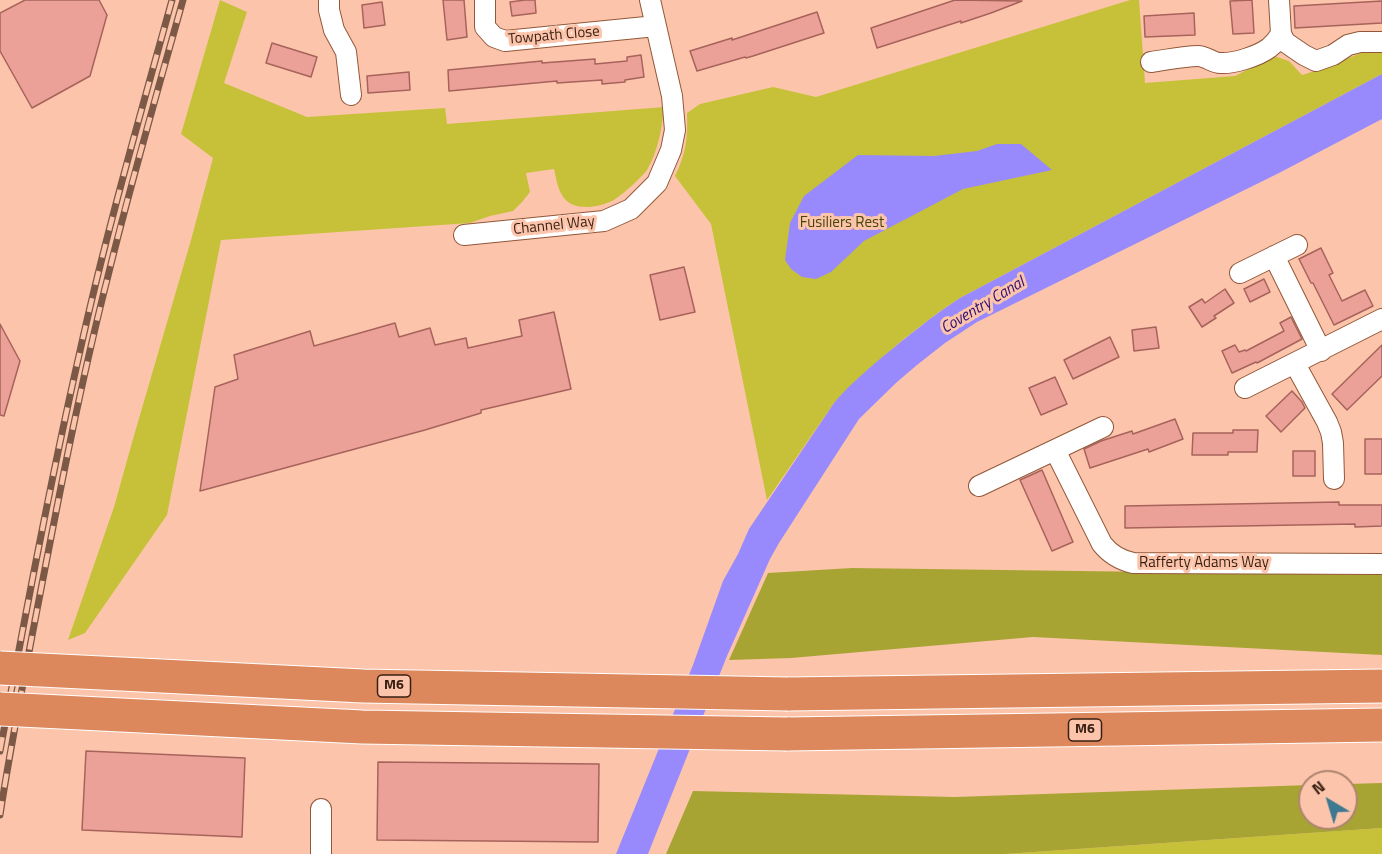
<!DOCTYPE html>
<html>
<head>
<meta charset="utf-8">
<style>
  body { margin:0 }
  #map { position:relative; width:1382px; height:854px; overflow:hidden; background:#fcc5ab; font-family:"Titillium Web",sans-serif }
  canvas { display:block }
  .north { position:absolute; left:1298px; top:770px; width:60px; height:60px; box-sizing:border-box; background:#fcc5ab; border:2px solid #ae836e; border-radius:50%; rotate:322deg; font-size:16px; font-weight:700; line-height:24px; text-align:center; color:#381f12 }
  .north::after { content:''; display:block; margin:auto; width:21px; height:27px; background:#3e7991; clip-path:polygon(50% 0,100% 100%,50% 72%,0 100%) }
</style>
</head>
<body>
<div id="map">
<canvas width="1382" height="854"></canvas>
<div class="north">N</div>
</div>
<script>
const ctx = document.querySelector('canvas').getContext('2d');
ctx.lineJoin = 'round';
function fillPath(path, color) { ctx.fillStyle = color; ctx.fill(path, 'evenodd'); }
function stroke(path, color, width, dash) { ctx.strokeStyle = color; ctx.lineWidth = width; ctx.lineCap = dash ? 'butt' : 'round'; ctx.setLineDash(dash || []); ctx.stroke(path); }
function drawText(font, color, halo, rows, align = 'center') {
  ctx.font = font + ' "Titillium Web",sans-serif'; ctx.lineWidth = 6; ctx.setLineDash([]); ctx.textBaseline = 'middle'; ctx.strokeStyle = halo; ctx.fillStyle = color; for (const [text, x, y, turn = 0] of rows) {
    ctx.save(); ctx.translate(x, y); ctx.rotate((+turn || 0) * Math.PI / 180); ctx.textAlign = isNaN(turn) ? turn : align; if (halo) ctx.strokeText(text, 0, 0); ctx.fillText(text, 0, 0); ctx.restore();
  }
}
const green = new Path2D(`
  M220,0L247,12L224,83L307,117L445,108L447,124L664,107C662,129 658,151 647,170C643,176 619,198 612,201C597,208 571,212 562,195C557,187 556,177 554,169L526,173L530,192L522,202L513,211L490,216L470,223L221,240L167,515L85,633L68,640L114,507L133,439L191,240L213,158L181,134Z
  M1130,0H1139L1145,83L1235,76L1274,56L1289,61L1302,75L1321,69L1361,53L1382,49V74L960,298L939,312L905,338L869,369L834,403L767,500L711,224L675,176C686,154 688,137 687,113L700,104L773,87L816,97Z
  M1382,828V854H1005Z`);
const forest = new Path2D(`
  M852,568L1382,575V655L1033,637L791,658L729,660L768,573Z
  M1382,783V828L1005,854H666L693,791L955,797L1310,785V818H1346V784Z`);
const water = new Path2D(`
  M1382,74V119L1279,173L977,322L945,343L917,365L897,382L859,419L779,543L770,559L727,656L648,854H616L693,665L723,581L738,554L749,529L834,403C848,386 865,372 881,358C907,337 932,316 960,298Z
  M997,144H1021L1052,170L963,189L864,241L831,272L816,279L802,277L791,269L785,260L790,223L804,196L858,155L934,156L977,151Z`);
const building = new Path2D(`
  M25,0H99L107,15L90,76L32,108L0,51V13Z
  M443,0H464L467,37L447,40Z
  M525,0H535L536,13L512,16L510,2Z
  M955,0L1022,1L991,13L961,23V21L877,48L871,28Z
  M1252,0L1254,33L1233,34L1230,1Z
  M1382,1V23L1295,28L1294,6Z
  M382,2L385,25L364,28L362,5Z
  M817,12L824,33L753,56L746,58L745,57L697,71L690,51L732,38V40Z
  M1194,13L1195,35L1145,37L1144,16Z
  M272,43L317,57L311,77L266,63Z
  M641,55L644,77L625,80V82L602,84V80L557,83V81L449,91L448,70L542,61V63L595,59V64L627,61V57Z
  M409,72L410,90L368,93L367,76Z
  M1321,248L1333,273L1329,275L1342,301L1365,290L1373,306L1334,325L1313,283H1311L1299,259Z
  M684,267L695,312L660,320L650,275Z
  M1264,279L1270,292L1250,302L1244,289Z
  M1225,289L1234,303L1214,316L1216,318L1202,327L1189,307L1202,299L1205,303Z
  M554,312L571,389L481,410V413L425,430L200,491L215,387L238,379L234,355L310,331L314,346L395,323L399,337L430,328L435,345L466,338L468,348L522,336L519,320Z
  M1291,317L1302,339L1257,363L1256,362L1232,373L1222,351L1235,345L1239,352L1245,350L1246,351L1284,331L1280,323Z
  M0,324L20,361L4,416L0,415Z
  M1156,327L1159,348L1134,351L1132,330Z
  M1110,337L1119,357L1073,379L1064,360Z
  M1382,345V376L1347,410L1332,394Z
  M1055,377L1067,404L1041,415L1029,388Z
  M1292,391L1302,402L1305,408L1281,432L1266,416Z
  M1175,419L1183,439L1149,452L1148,449L1090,468L1084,449L1101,441L1132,431L1133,434Z
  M1233,430H1258L1257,452H1228V455H1192L1193,433H1233Z
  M1365,439H1382V474H1365Z
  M1293,451H1315V476H1293Z
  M1042,470L1073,542L1052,551L1020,480Z
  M1339,502V505H1382V526L1355,527V524L1125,528V506Z
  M86,751L245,758L242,837L82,830Z
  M378,762L599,764L598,842L377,840Z`);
const street = new Path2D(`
  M329,0V10L334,30L346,52L351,95
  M485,0V27L494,37L505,41L656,26
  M1279,0L1281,34L1285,42L1304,55L1316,61L1333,55L1348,45L1360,42H1382
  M1151,62C1166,60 1184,56 1198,56C1206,56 1213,63 1220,63C1234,64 1258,56 1269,48C1274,44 1278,39 1281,34
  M464,235L604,221L631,209L657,183L671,150L675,130L672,96L650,0
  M1274,256L1321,351
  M1240,273L1297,245
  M1295,364L1327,422L1331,432L1333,443L1334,479
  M1245,388L1382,319
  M1055,450L1102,544C1111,555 1120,560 1133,563L1382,564
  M979,486L1103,427
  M321,809V854`);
const highway = new Path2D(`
  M788,694L1382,686
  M787,734L1382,725`);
const rail = new Path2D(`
  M0,751C25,617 50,483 80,351C106,233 140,116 172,0
  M0,815C9,755 21,695 32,636C55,517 77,398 107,280C130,186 157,93 183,0`);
const highwayBridge = new Path2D(`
  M0,668L363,686L788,694
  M0,709L362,727L787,734`);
const shields = [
  [394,686,33],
  [1085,730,33]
];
const shieldNames = [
  ["M6",394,686],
  ["M6",1085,730]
];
const streetNames = [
  ["Towpath Close",554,36,-5],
  ["Channel Way",554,226,-6],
  ["Rafferty Adams Way",1204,563]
];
const parkNames = [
  ["Fusiliers Rest",842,223]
];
const waterNames = [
  ["Coventry Canal",983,306,-31]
];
fillPath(green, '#c6c139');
fillPath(forest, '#a8a433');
fillPath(water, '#988afc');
fillPath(building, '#eba198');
stroke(building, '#a7635b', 1.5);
stroke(street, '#925739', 22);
stroke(highway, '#fff', 35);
stroke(street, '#fff', 20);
stroke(highway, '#dc875c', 33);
stroke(rail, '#7c5947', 7);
stroke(rail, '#fcc5ab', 4.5, [14]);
stroke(highwayBridge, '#fff', 35, []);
stroke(highwayBridge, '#dc875c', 33);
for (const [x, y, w] of shields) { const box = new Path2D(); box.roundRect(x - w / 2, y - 11, w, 22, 4.5); ctx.fillStyle = '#fcc5ab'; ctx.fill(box); stroke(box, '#381f12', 1.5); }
drawText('bold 14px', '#381f12', null, shieldNames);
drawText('15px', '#381f12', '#fcc5ab', streetNames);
drawText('15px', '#474406', '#fcc5ab', parkNames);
drawText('italic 16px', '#2f0f75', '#fcc5ab', waterNames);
</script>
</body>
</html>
